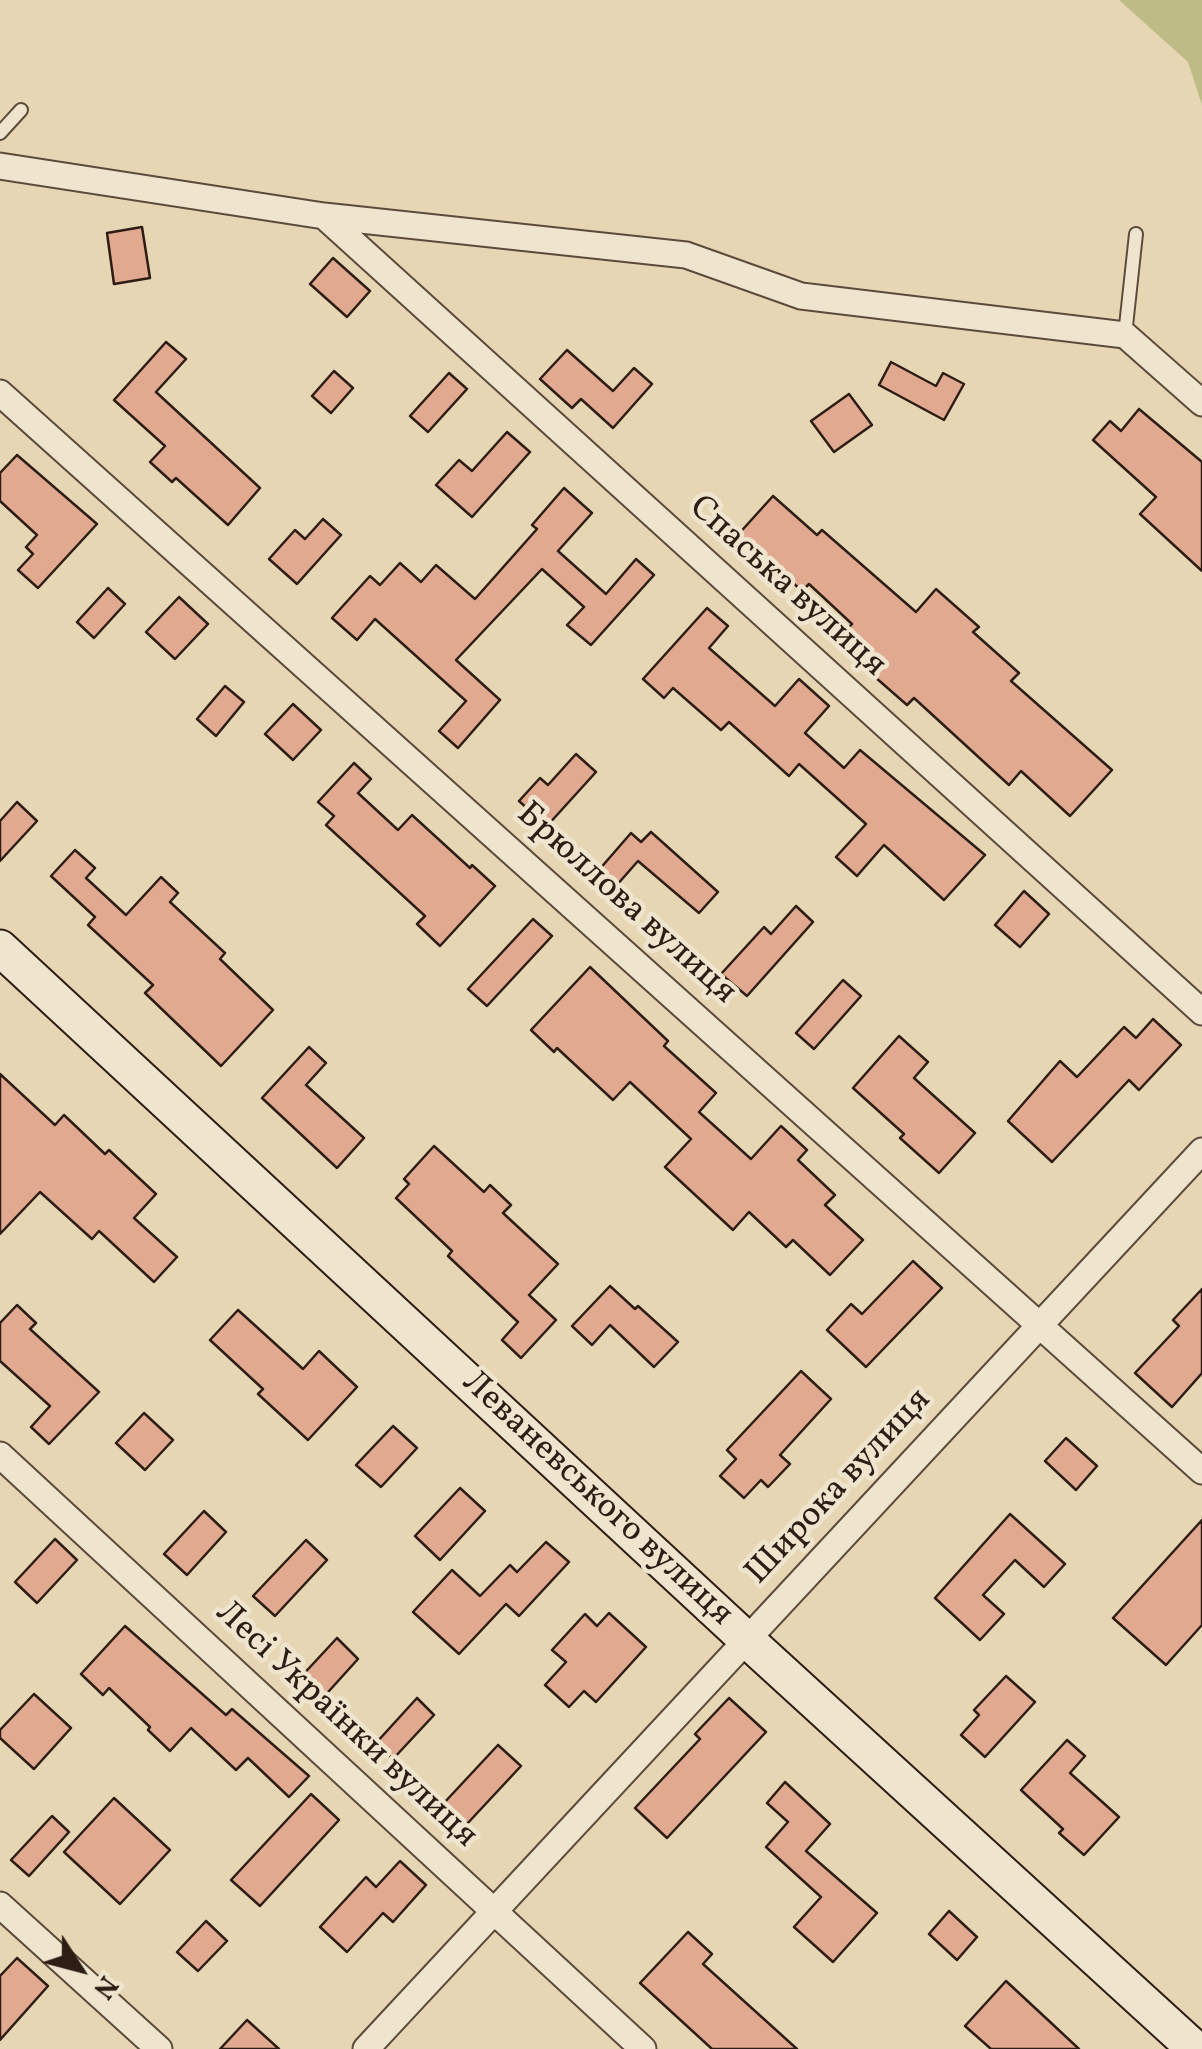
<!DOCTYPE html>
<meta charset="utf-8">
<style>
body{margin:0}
#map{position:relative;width:1202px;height:2049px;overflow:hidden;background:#e7d6b4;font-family:Vollkorn,serif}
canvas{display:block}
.north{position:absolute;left:30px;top:1919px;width:100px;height:100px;-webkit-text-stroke:8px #efe4ce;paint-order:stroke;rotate:126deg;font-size:28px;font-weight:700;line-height:40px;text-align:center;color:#2d1d14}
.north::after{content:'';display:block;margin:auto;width:35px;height:45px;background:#2d1d14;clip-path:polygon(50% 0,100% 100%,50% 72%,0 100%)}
</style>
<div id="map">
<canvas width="1202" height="2049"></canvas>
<div class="north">N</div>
</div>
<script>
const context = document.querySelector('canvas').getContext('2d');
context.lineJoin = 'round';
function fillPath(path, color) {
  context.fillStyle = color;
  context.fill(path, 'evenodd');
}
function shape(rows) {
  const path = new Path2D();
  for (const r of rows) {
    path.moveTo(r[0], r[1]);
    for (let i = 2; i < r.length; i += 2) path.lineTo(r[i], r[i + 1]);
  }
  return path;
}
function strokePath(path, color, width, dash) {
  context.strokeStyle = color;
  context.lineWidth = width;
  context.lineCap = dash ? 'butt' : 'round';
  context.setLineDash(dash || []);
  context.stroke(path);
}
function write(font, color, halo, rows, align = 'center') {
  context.font = font + ' Vollkorn,serif';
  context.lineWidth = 9;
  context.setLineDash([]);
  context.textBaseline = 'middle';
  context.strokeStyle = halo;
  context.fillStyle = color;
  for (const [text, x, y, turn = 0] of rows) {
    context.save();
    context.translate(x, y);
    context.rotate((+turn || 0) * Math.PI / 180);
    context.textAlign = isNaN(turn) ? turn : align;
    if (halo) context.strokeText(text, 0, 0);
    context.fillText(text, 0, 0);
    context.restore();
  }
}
fillPath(shape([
 [1119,0,1202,0,1202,105,1188,62]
]), '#bebb87');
const building = shape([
 [142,227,150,278,114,284,107,233,142,227],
 [333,258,370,291,347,317,310,284,333,258],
 [166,342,186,359,156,392,260,488,228,525,176,478,172,482,150,462,165,446,114,400,166,342],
 [567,350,613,391,634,368,652,384,613,428,581,399,572,408,540,379,567,350],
 [891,362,936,386,943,373,964,384,944,420,879,385,891,362],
 [334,371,353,388,331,413,312,396,334,371],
 [449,373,467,389,428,432,410,416,449,373],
 [849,394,872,425,834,452,811,421,849,394],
 [1139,409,1202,462,1202,571,1140,514,1156,497,1093,440,1110,421,1121,431,1139,409],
 [507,432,530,452,472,517,436,485,459,460,472,471,507,432],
 [17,455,97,524,38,588,18,570,33,554,26,547,37,535,0,501,0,473,17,455],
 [564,488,592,513,558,551,606,594,636,559,654,575,591,645,567,625,584,607,542,569,456,660,500,700,458,748,439,731,466,701,375,619,357,640,332,618,370,576,380,585,400,563,421,582,436,565,475,599,537,529,532,525,564,488],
 [773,496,817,535,822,530,916,612,936,589,979,627,973,632,1019,673,1011,681,1112,770,1070,816,1021,771,1009,785,914,698,907,705,835,642,852,624,809,584,802,591,760,553,756,557,735,538,773,496],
 [323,519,341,535,297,584,269,559,295,530,305,539,323,519],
 [108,588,125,604,94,638,77,622,108,588],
 [179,597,208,624,175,659,146,632,179,597],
 [707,608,728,626,709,648,775,706,799,679,829,706,805,733,844,768,860,750,985,855,944,900,884,845,857,876,836,857,866,824,799,764,789,776,729,722,721,730,673,688,664,698,643,679,707,608],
 [225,686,244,702,216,736,197,719,225,686],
 [293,704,321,730,293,760,265,734,293,704],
 [576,754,596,772,547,826,519,801,540,778,548,785,576,754],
 [354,763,371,779,358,793,398,830,412,815,470,868,472,865,495,886,440,946,417,924,425,916,326,825,334,816,318,802,354,763],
 [17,802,37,821,0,861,0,821,17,802],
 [651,832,718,892,699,913,638,861,616,886,598,871,631,833,641,842,651,832],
 [75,850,95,868,86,878,126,915,161,877,178,893,170,902,225,953,220,959,273,1010,221,1066,145,993,153,985,88,925,95,917,51,876,75,850],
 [1024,891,1049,914,1020,947,995,925,1024,891],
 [796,906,813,922,747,996,721,974,764,927,771,934,796,906],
 [533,919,552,936,487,1006,468,989,533,919],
 [590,967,668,1041,664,1046,716,1093,699,1112,751,1159,781,1126,807,1150,798,1160,835,1195,825,1205,863,1240,830,1275,793,1240,786,1247,749,1212,733,1230,665,1167,691,1139,630,1082,613,1100,557,1048,554,1052,531,1030,590,967],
 [843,980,861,996,814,1049,796,1033,843,980],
 [1153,1019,1181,1045,1139,1090,1129,1080,1052,1162,1008,1121,1060,1061,1077,1077,1124,1027,1136,1038,1153,1019],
 [899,1036,928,1062,914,1078,975,1133,939,1173,900,1138,904,1134,853,1088,899,1036],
 [309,1047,326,1063,306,1085,364,1138,337,1168,262,1098,309,1047],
 [0,1074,55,1125,64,1115,105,1154,109,1150,156,1194,134,1218,177,1257,154,1282,99,1231,92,1239,40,1192,0,1234,0,1074],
 [434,1146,484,1192,490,1185,511,1205,503,1213,558,1264,529,1295,556,1320,521,1358,502,1340,518,1322,448,1256,452,1251,396,1198,409,1184,404,1179,434,1146],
 [913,1261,942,1288,866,1367,827,1330,851,1304,862,1314,913,1261],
 [610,1286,635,1309,638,1306,678,1342,654,1367,610,1325,592,1345,572,1326,610,1286],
 [1202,1289,1202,1373,1172,1407,1135,1373,1179,1326,1173,1320,1202,1289],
 [17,1305,36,1323,30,1329,99,1392,49,1444,31,1427,50,1406,0,1361,0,1323,17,1305],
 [238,1310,303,1369,319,1351,357,1387,308,1440,258,1394,263,1389,210,1340,238,1310],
 [801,1371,831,1399,780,1455,790,1464,768,1487,761,1480,744,1498,720,1476,736,1459,727,1450,801,1371],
 [144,1413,173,1440,145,1470,116,1443,144,1413],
 [393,1426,417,1448,381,1487,356,1465,393,1426],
 [1066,1438,1097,1466,1076,1490,1045,1461,1066,1438],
 [460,1488,485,1511,440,1560,415,1536,460,1488],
 [204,1511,226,1532,187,1575,164,1554,204,1511],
 [1010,1514,1065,1564,1044,1587,1015,1560,983,1595,1004,1614,980,1640,935,1598,1010,1514],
 [1202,1520,1202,1625,1166,1665,1113,1618,1202,1520],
 [55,1539,77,1560,37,1603,15,1582,55,1539],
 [306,1540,327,1560,275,1616,253,1596,306,1540],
 [546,1542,569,1562,519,1616,506,1604,459,1654,413,1612,452,1570,480,1596,510,1565,517,1572,546,1542],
 [609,1613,646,1647,596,1702,584,1691,569,1707,545,1685,566,1662,552,1650,585,1614,597,1626,609,1613],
 [125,1626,226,1715,232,1709,309,1776,289,1797,248,1758,236,1770,191,1728,170,1751,148,1730,150,1727,109,1688,103,1695,81,1674,125,1626],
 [337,1638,358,1659,320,1701,298,1680,337,1638],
 [1006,1676,1035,1702,985,1757,961,1735,979,1715,974,1710,1006,1676],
 [34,1694,71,1728,34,1769,0,1738,0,1730,34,1694],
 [417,1698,434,1715,393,1759,376,1743,417,1698],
 [729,1698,766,1732,667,1838,635,1808,700,1739,695,1734,729,1698],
 [1067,1740,1085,1756,1070,1773,1119,1817,1084,1855,1059,1833,1063,1829,1021,1790,1067,1740],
 [498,1745,521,1766,466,1825,443,1804,498,1745],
 [785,1782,830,1824,806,1851,877,1913,833,1962,794,1927,821,1897,766,1847,788,1822,767,1803,785,1782],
 [311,1794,339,1820,260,1906,231,1880,311,1794],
 [114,1798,170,1850,120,1904,64,1852,114,1798],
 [52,1816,69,1832,29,1876,11,1860,52,1816],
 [400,1861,426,1885,393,1922,383,1913,347,1952,320,1927,366,1877,376,1887,400,1861],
 [949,1911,977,1937,957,1960,929,1934,949,1911],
 [206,1921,227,1941,198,1971,177,1952,206,1921],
 [688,1932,712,1954,703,1964,797,2049,712,2049,640,1983,688,1932],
 [17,1958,48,1986,0,2040,0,1976,17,1958],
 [1006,1981,1048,2020,1079,2049,991,2049,965,2026,1006,1981],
 [247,2020,279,2049,220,2049,247,2020]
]);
fillPath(building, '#e1a98f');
strokePath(building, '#2d1d14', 2.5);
const lane = shape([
 [0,133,21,110],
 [1125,335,1136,234]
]);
const street = shape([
 [0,166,324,216,686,255,801,296,1125,335,1202,403],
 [324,216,1202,1012],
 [0,393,1202,1471],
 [0,1455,643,2049],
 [0,1905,159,2049],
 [366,2049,1202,1151]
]);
const secondary = shape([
 [0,948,747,1640,1195,2049]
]);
strokePath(lane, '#5c4b3c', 16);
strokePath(street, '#5c4b3c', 29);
strokePath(secondary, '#2d1d14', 39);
strokePath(lane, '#efe4ce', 12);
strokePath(street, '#efe4ce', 25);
strokePath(secondary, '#efe4ce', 35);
write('35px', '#2d1d14', '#efe4ce', [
 ["Спаська вулиця",786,588,42],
 ["Брюллова вулиця",625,905,42],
 ["Широка вулиця",840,1488,-47],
 ["Леваневського вулиця",596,1500,43],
 ["Лесі Українки вулиця",345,1726,43]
]);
</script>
